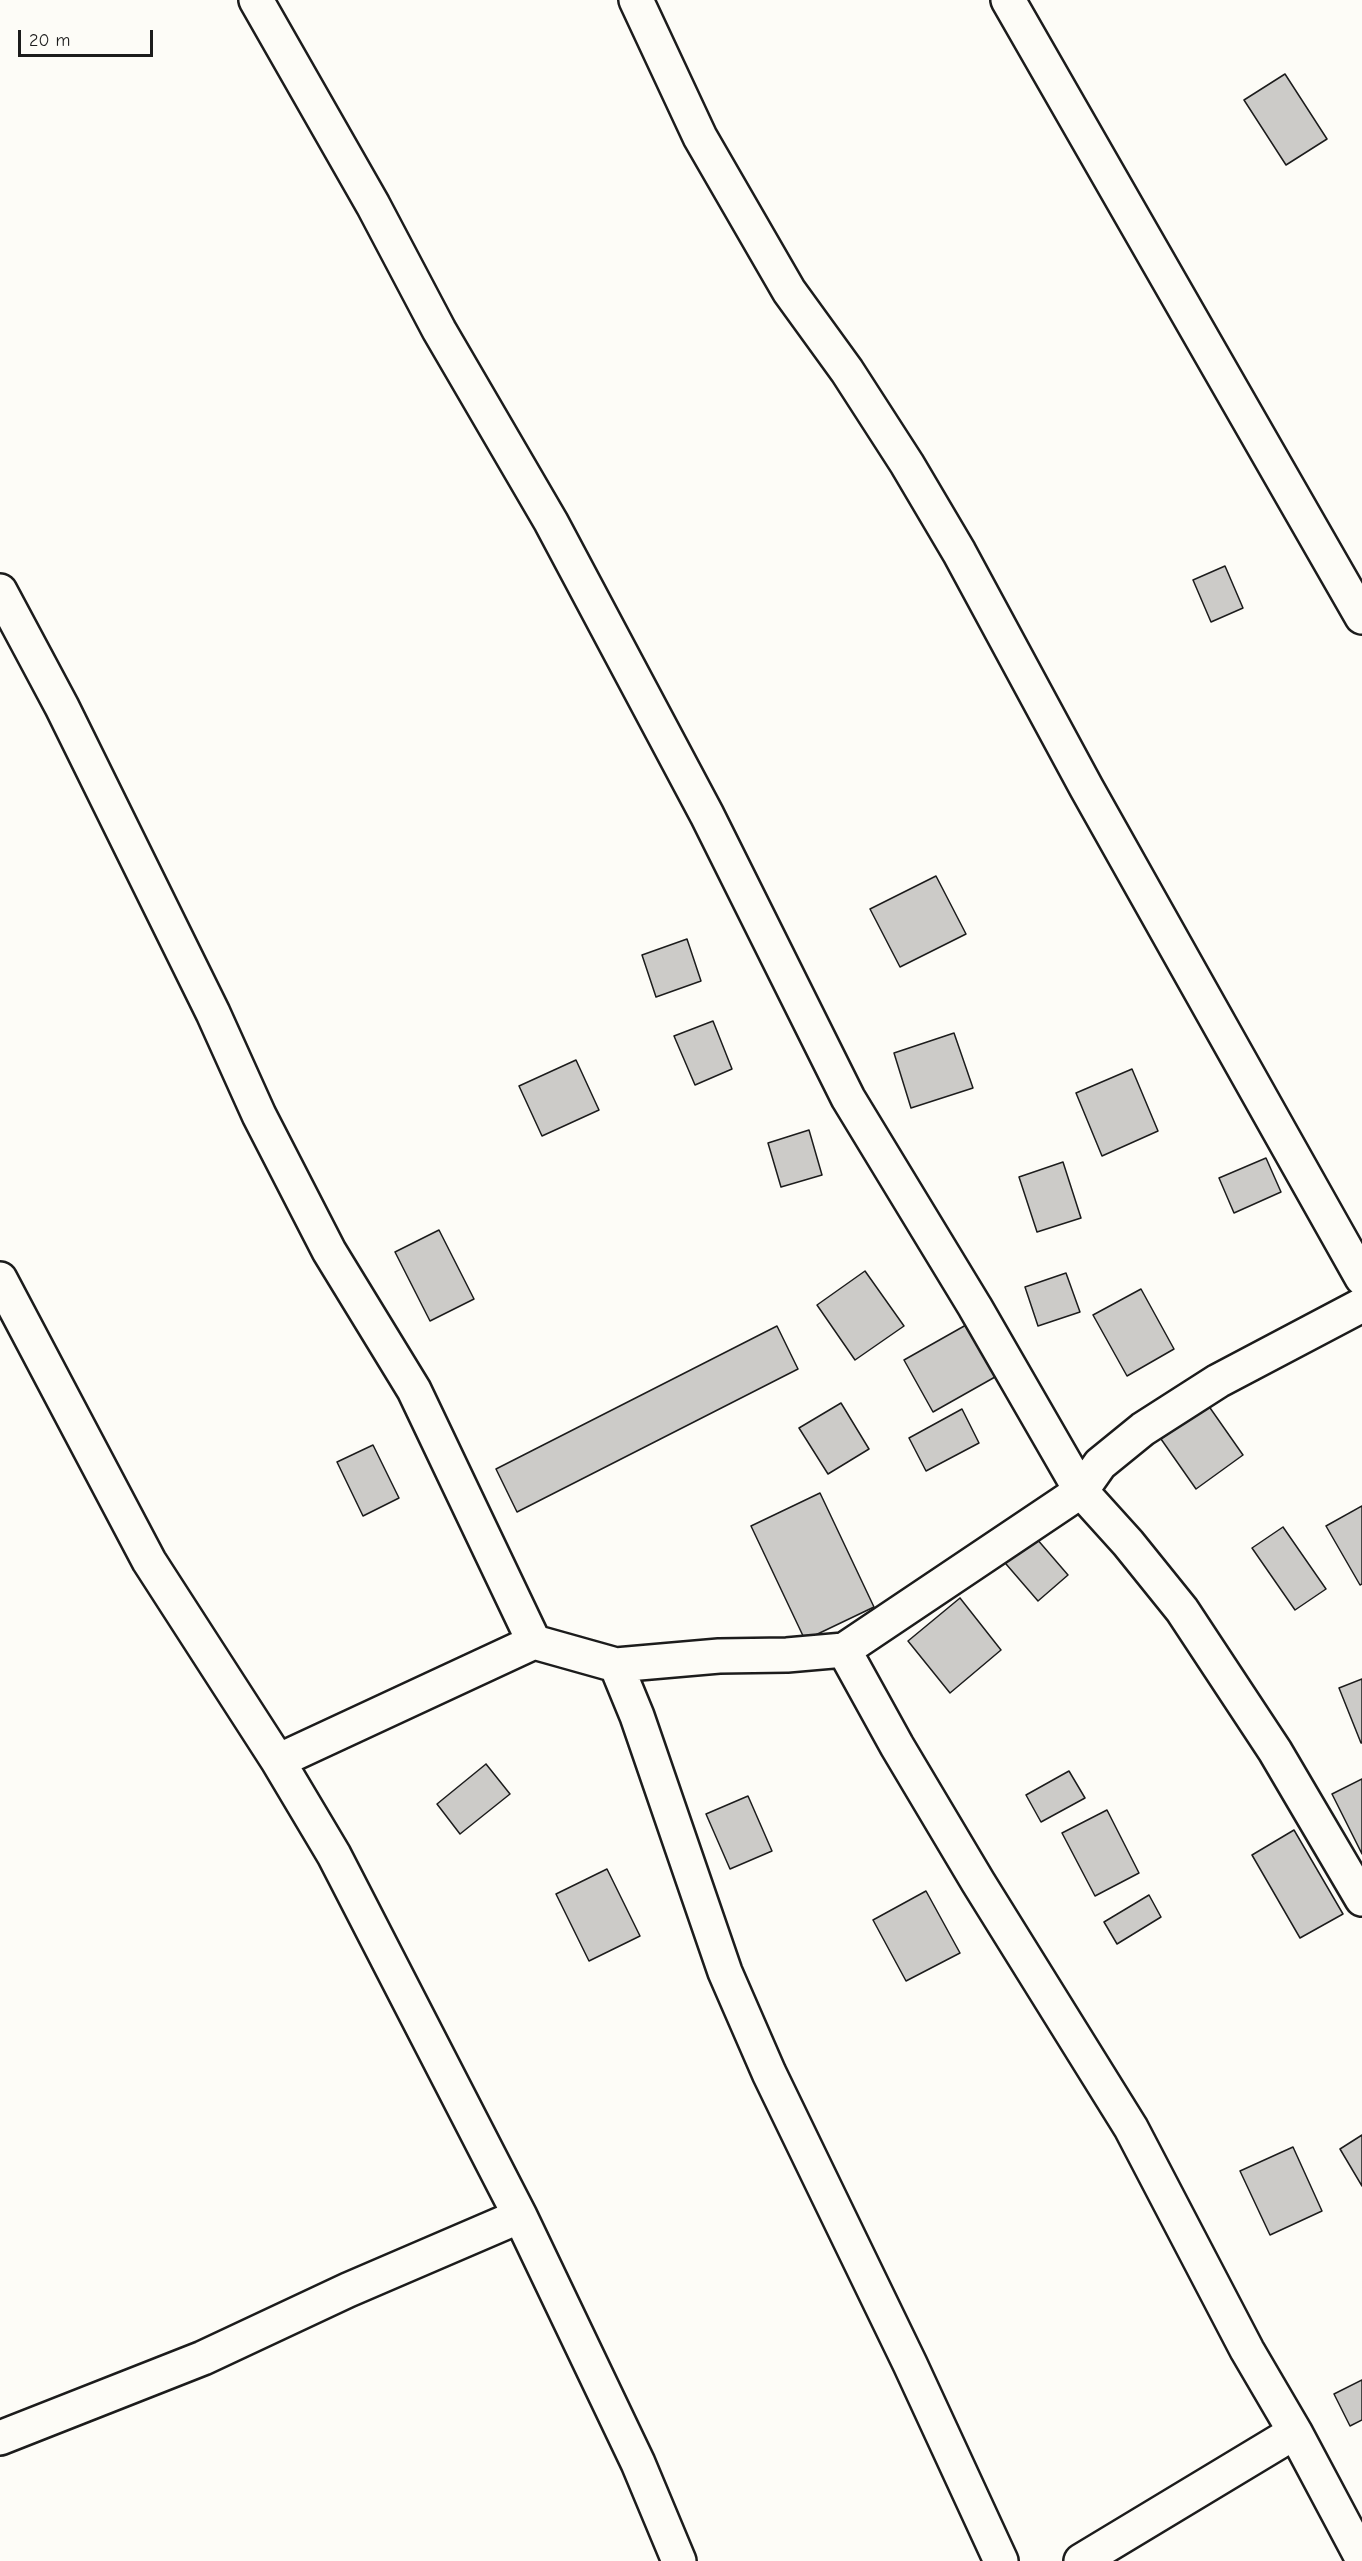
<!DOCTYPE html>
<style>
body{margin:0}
#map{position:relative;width:1362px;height:2561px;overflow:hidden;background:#fdfcf7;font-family:"Comic Neue",sans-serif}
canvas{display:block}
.scale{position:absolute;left:18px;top:30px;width:135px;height:27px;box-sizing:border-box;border:3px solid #1c1c1c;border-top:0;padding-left:8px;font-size:18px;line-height:21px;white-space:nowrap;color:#1c1c1c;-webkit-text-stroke:4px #fdfcf7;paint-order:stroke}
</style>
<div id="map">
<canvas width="1362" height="2561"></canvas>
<div class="scale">20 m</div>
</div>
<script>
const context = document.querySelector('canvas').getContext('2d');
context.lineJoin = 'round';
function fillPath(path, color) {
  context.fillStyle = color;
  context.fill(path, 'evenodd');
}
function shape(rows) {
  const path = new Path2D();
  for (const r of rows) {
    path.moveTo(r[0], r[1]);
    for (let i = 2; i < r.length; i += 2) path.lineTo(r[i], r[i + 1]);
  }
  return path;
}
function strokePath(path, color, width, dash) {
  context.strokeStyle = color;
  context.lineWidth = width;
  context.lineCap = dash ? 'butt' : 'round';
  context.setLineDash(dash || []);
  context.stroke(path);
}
const building = shape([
 [1285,74,1327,139,1286,165,1244,100,1285,74],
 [1225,566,1243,608,1211,622,1193,580,1225,566],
 [936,876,966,934,900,967,870,909,936,876],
 [687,939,701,981,656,997,642,955,687,939],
 [713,1021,732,1069,695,1085,674,1036,713,1021],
 [954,1033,973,1088,911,1108,894,1053,954,1033],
 [576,1060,599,1110,542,1136,519,1086,576,1060],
 [1132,1069,1158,1131,1102,1156,1076,1093,1132,1069],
 [809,1130,822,1175,781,1187,768,1143,809,1130],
 [1266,1158,1281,1192,1234,1213,1219,1178,1266,1158],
 [1063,1162,1081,1218,1037,1232,1019,1177,1063,1162],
 [439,1230,474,1299,430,1321,395,1252,439,1230],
 [865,1271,904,1326,855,1360,817,1305,865,1271],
 [1066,1273,1080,1312,1038,1326,1025,1287,1066,1273],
 [1141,1289,1174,1349,1127,1376,1093,1315,1141,1289],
 [966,1325,995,1377,933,1412,904,1360,966,1325],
 [777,1326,798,1369,517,1512,496,1469,777,1326],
 [841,1403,869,1449,828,1474,799,1428,841,1403],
 [1208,1405,1243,1455,1196,1489,1161,1439,1208,1405],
 [962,1409,979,1443,926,1471,909,1438,962,1409],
 [373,1445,399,1498,363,1516,337,1462,373,1445],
 [820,1493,874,1607,805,1640,751,1526,820,1493],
 [1362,1506,1362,1584,1360,1585,1326,1526,1362,1506],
 [1283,1527,1326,1589,1295,1610,1252,1548,1283,1527],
 [1030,1531,1068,1575,1038,1601,1000,1557,1030,1531],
 [960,1598,1001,1650,950,1693,908,1641,960,1598],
 [1362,1679,1362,1743,1361,1743,1339,1688,1362,1679],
 [486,1764,510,1794,460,1834,437,1804,486,1764],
 [1069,1771,1085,1798,1041,1822,1026,1795,1069,1771],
 [1362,1779,1362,1854,1332,1794,1362,1779],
 [748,1796,772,1851,730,1869,706,1814,748,1796],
 [1107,1810,1139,1873,1095,1896,1062,1833,1107,1810],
 [1294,1830,1343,1914,1300,1938,1252,1855,1294,1830],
 [607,1869,640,1936,589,1961,556,1894,607,1869],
 [926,1891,960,1953,906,1981,873,1920,926,1891],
 [1149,1895,1161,1917,1117,1944,1104,1922,1149,1895],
 [1362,2135,1362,2186,1340,2149,1362,2135],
 [1293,2147,1322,2211,1270,2235,1240,2171,1293,2147],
 [1362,2380,1362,2420,1350,2426,1334,2394,1362,2380]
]);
fillPath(building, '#cccbc8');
strokePath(building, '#1c1c1c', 1.5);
const street = shape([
 [256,0,373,205,439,330,551,522,707,815,848,1098,975,1307,1081,1491,1128,1543,1182,1610,1275,1751,1362,1899],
 [636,0,700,137,789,291,847,371,907,464,959,552,1086,787,1362,1278],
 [1008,0,1362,617],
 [0,591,62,707,213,1013,259,1115,329,1251,414,1390,534,1642,616,1665,719,1656,787,1655,844,1650,1081,1491,1100,1464,1143,1429,1218,1381,1362,1305],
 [0,1279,149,1561,278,1761,334,1855,520,2216,638,2463,679,2561],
 [844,1650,897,1746,978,1882,1131,2128,1247,2350,1295,2432,1362,2558],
 [616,1665,637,1716,725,1972,769,2073,910,2364,1001,2561],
 [278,1761,534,1642],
 [0,2438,203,2358,348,2290,520,2216],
 [1081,2561,1295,2432]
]);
strokePath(street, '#1c1c1c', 38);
strokePath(street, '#fdfcf7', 33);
</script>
